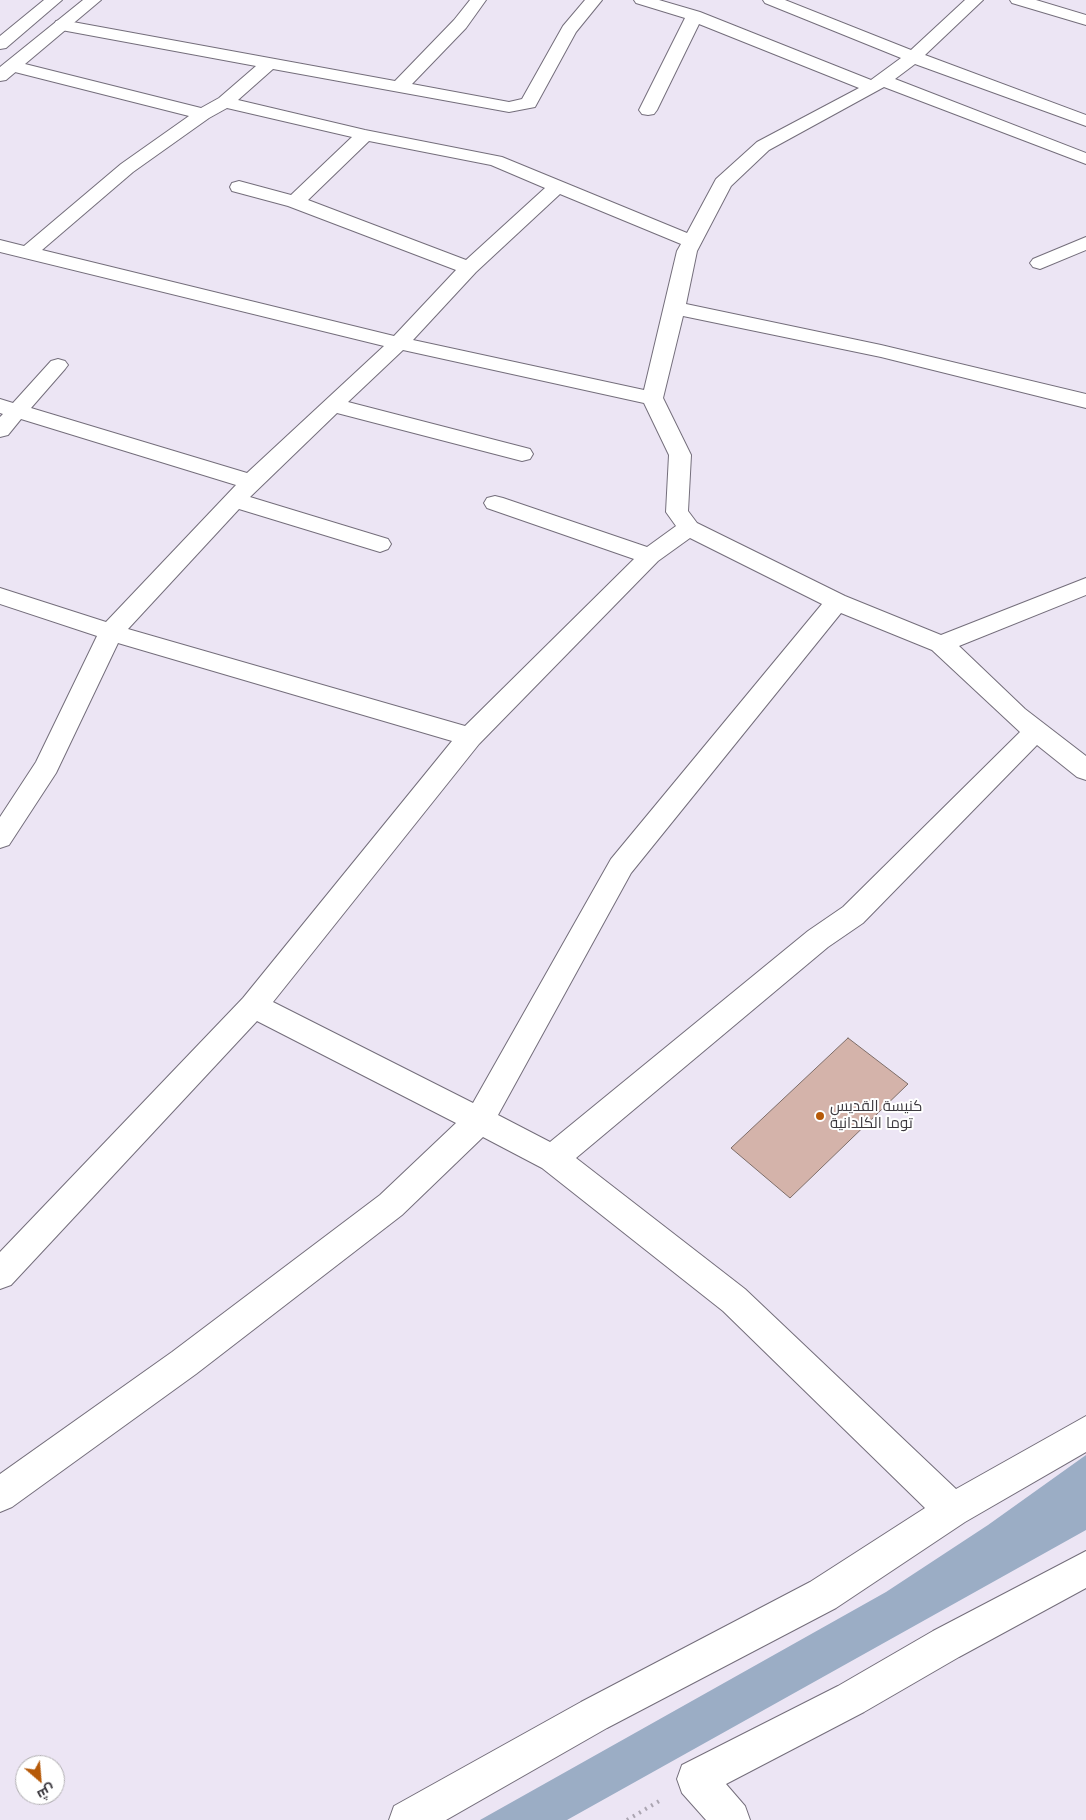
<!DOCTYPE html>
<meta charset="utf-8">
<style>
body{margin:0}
#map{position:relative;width:1086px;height:1820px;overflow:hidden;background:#ece5f4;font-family:Arial,Cairo,sans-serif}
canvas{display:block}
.north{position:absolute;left:15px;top:1755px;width:50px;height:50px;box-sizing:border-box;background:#fff;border:1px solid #b1afb2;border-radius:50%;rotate:153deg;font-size:14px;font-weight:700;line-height:20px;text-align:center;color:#3b383e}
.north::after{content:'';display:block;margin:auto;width:18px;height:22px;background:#b65908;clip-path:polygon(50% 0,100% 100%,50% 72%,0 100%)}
</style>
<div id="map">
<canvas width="1086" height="1820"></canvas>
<div class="north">ش</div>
</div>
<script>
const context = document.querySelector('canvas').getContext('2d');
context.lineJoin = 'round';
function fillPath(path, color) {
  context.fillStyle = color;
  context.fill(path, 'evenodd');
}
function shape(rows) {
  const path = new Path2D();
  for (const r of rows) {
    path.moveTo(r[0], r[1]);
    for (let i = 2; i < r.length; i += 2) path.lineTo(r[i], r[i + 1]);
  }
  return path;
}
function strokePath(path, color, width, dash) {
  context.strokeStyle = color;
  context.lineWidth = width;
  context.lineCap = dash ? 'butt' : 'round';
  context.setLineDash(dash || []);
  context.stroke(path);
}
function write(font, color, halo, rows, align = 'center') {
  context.font = font + ' Arial,Cairo,sans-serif';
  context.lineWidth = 4;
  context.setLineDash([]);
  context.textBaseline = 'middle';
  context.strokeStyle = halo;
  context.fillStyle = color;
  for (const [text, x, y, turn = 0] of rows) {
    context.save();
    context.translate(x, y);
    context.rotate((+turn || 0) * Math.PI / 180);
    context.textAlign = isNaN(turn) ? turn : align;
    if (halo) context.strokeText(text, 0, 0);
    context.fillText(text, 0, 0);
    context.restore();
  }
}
fillPath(shape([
 [1086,1455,1086,1530,567,1820,480,1820,886,1592,988,1525]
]), '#9badc5');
const building = shape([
 [848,1038,908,1084,790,1198,731,1148,848,1038]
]);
fillPath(building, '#d4b3aa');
strokePath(building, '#7d6d68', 1);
const minor = shape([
 [470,0,486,0,466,28,412,84,509,102,522,99,563,26,585,0,602,0,576,32,535,107,509,112,273,69,238,100,365,130,502,157,687,233,716,179,757,142,859,88,699,24,657,110,654,114,648,115,642,114,639,110,685,18,636,3,634,0,659,0,700,12,871,80,901,58,765,3,763,0,785,0,911,50,965,0,983,0,925,55,1086,115,1086,126,915,64,895,79,1086,153,1086,164,884,87,769,150,731,186,697,251,686,304,881,345,1086,394,1086,408,881,357,683,316,663,398,691,455,688,511,697,523,845,596,941,635,1086,578,1086,595,959,646,1025,709,1086,756,1086,780,1077,777,1037,745,863,923,828,947,576,1158,745,1289,956,1489,1086,1416,1086,1452,965,1522,836,1608,607,1728,446,1820,389,1820,394,1806,581,1702,810,1582,925,1508,723,1311,542,1168,483,1137,402,1215,196,1374,12,1507,0,1512,0,1474,172,1352,380,1195,456,1123,257,1021,11,1285,0,1289,0,1252,243,998,452,741,118,643,56,773,9,845,0,848,0,817,36,762,97,636,0,604,0,588,106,622,236,485,21,419,8,435,0,437,0,417,3,414,0,413,0,399,13,403,51,361,58,359,65,361,68,365,65,369,31,408,247,473,384,346,0,252,0,240,24,246,121,164,189,116,7,70,4,66,7,62,13,61,201,108,219,98,256,66,56,29,54,25,56,21,62,20,395,81,454,20,470,0],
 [227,108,352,137,291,195,239,181,232,183,230,187,232,191,288,206,456,270,394,336,42,250,133,172,209,118,227,108],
 [369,141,491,165,545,188,466,260,308,200,369,141],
 [560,194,681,244,677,251,644,390,413,340,476,272,560,194],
 [403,350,644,403,669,455,666,512,676,526,647,547,503,498,495,496,487,498,484,503,487,508,634,559,465,726,128,629,239,509,380,552,388,549,391,544,388,539,250,497,337,413,522,461,530,459,533,454,530,449,348,402,403,350],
 [690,538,822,604,611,859,473,1103,273,1002,479,744,658,561,690,538],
 [841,613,932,650,1020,732,843,907,808,931,550,1142,498,1115,631,873,841,613],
 [1010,0,1036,0,1086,15,1086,25,1012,3,1010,0],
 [1086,237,1086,250,1040,269,1033,267,1030,263,1033,259,1086,237],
 [1086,1551,1086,1588,959,1657,864,1712,726,1784,745,1806,750,1820,706,1820,682,1793,677,1779,682,1765,838,1686,933,1631,1086,1551]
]);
const major = shape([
 [44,0,62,0,6,48,0,49,0,36,44,0],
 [83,0,101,0,6,80,0,81,0,67,83,0]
]);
strokePath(minor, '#746e7b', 2);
strokePath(major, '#746e7b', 2);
strokePath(shape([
 [627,1820,661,1800]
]), '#aba5b1', 4, [2, 5]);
fillPath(minor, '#fff');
fillPath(major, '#fff');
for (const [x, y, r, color] of [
 [820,1116,5,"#b65908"]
]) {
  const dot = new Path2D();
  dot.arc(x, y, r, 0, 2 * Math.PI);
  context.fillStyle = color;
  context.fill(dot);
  strokePath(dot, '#fff', 2);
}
write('15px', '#3b383e', '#fff', [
 ["كنيسة القديس",830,1107],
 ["توما الكلدانية",830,1124]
], 'left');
</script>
